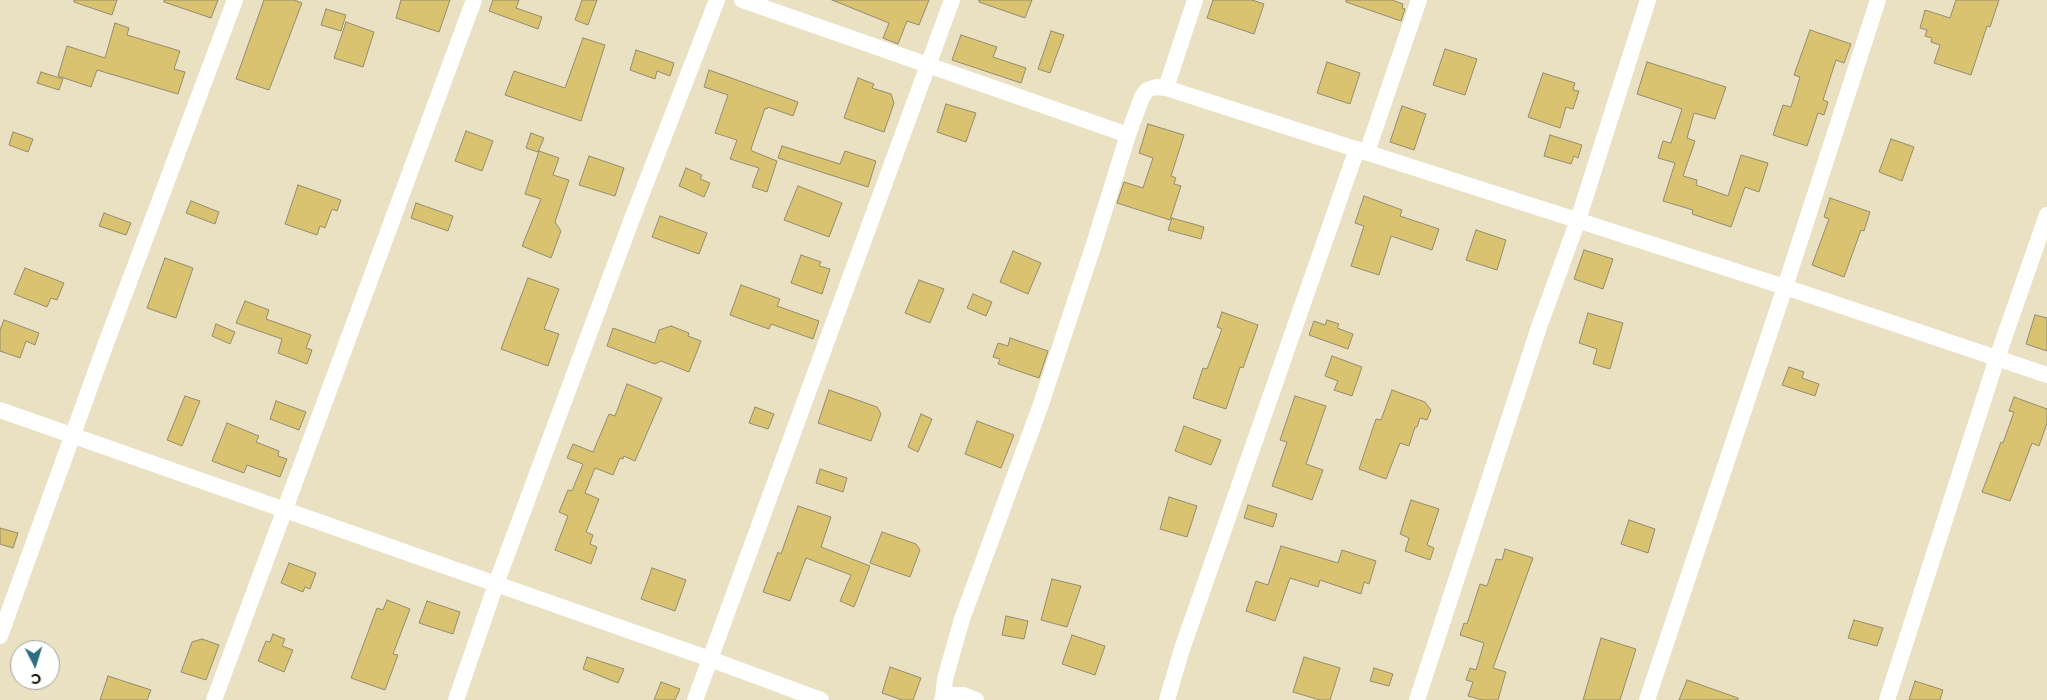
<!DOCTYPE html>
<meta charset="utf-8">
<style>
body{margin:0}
#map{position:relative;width:2047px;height:700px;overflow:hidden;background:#e9e1c1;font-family:Montserrat,sans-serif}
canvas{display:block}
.north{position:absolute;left:10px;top:640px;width:50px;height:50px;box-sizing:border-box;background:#fff;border:1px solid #a2a19c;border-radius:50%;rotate:175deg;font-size:14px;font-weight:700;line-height:20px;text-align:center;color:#161308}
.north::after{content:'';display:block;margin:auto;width:18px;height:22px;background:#2d6e81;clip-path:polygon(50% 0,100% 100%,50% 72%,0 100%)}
</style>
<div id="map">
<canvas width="2047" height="700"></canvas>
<div class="north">С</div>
</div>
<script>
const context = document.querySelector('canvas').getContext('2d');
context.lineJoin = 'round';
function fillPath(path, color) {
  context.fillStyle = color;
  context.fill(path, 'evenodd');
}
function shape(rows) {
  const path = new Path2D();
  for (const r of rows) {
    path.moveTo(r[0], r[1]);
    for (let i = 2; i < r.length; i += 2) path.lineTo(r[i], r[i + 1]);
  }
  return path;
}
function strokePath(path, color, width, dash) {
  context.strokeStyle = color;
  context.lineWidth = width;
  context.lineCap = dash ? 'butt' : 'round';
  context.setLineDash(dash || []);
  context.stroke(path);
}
const building = shape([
 [74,0,117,0,112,15,74,2,74,0],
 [164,0,218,0,211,18,164,2,164,0],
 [264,0,294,0,302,3,269,90,236,79,264,0],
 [401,0,450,0,439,32,396,18,401,0],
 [493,0,519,0,516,8,542,17,538,29,489,11,493,0],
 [582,0,597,0,588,25,575,20,582,0],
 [832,0,929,0,919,25,907,21,898,44,883,38,889,23,832,0],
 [979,0,1032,0,1025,18,979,2,979,0],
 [1213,0,1252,0,1264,4,1254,34,1207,18,1213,0],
 [1346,0,1392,0,1403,4,1402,8,1405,9,1401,21,1346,2,1346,0],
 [1956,0,1999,0,1990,27,1987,26,1971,75,1934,63,1940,45,1931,42,1932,38,1925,36,1927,30,1920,28,1925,10,1950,18,1956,0],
 [326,9,346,15,341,31,321,25,326,9],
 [346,22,374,32,363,67,334,58,346,22],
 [115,23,129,28,127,35,180,51,174,69,185,72,178,94,97,70,91,87,58,76,67,46,105,58,115,23],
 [1810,30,1851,44,1844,63,1836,60,1823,100,1828,102,1824,115,1818,113,1807,146,1773,135,1783,105,1791,107,1800,77,1794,75,1810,30],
 [1051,31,1064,35,1050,73,1038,69,1051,31],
 [961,35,997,47,993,57,1026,68,1021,83,952,60,961,35],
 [583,38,605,45,581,121,505,95,514,71,565,88,583,38],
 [1445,49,1477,59,1465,95,1433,85,1445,49],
 [636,50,674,63,670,76,657,71,655,79,630,70,636,50],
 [1327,62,1360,73,1350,104,1317,93,1327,62],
 [1647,62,1726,87,1715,119,1694,113,1687,138,1695,141,1683,176,1697,180,1696,185,1728,196,1741,155,1768,163,1759,192,1745,187,1731,227,1692,214,1693,210,1663,201,1675,163,1658,158,1663,141,1671,143,1682,109,1637,94,1647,62],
 [709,70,798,102,793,116,768,107,767,109,765,108,751,149,752,151,777,161,767,192,752,187,759,168,730,159,737,140,715,133,728,95,704,87,709,70],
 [41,72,63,79,59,90,37,83,41,72],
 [1543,73,1575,83,1573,90,1579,91,1573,109,1566,107,1560,128,1528,117,1543,73],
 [858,78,874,84,872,88,891,94,894,103,884,132,844,118,858,78],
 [946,104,976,113,966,142,937,132,946,104],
 [1402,106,1426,114,1414,150,1390,142,1402,106],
 [1148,124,1184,135,1171,176,1176,178,1174,184,1181,186,1170,220,1117,203,1124,182,1143,188,1153,158,1139,153,1148,124],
 [466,131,493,141,482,171,455,161,466,131],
 [13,132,33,139,28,152,9,145,13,132],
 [531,133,544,138,538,152,526,148,531,133],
 [1550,135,1582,145,1578,158,1574,156,1571,164,1544,156,1550,135],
 [1891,139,1914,147,1902,181,1879,172,1891,139],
 [782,146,840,164,845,151,876,161,868,187,778,158,782,146],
 [539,151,559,158,553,175,569,180,555,222,561,231,551,258,522,246,541,199,525,194,539,151],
 [589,156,624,168,615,196,579,185,589,156],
 [686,168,702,175,700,179,710,183,704,197,679,186,686,168],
 [298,185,341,200,337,211,332,209,325,228,320,226,317,235,285,224,298,185],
 [798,186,842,203,829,237,784,220,798,186],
 [1364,196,1402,210,1400,216,1439,229,1432,250,1391,236,1379,275,1351,266,1364,226,1355,223,1364,196],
 [1830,198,1870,212,1864,231,1861,230,1844,277,1812,265,1829,219,1824,217,1830,198],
 [191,201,219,212,215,224,186,213,191,201],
 [416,203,453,216,448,231,411,218,416,203],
 [104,213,131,223,126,235,99,226,104,213],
 [660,216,707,233,699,254,652,237,660,216],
 [1172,218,1204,227,1201,239,1168,230,1172,218],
 [1476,230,1506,240,1497,270,1466,260,1476,230],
 [1584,250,1613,259,1603,289,1574,279,1584,250],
 [1013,251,1041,263,1028,294,1000,282,1013,251],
 [801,255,821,262,819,266,830,269,822,294,791,283,801,255],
 [165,258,193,268,176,318,147,308,165,258],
 [25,268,64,283,57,300,51,298,47,307,14,294,25,268],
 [528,278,559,289,544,329,559,334,548,366,501,349,528,278],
 [919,280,944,289,930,323,905,313,919,280],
 [741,285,780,299,777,306,819,321,813,339,771,324,769,329,730,315,741,285],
 [973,294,992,302,986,316,967,308,973,294],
 [245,301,269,310,266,319,311,335,306,348,312,350,307,364,278,353,282,339,236,323,245,301],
 [1222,312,1258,325,1243,368,1240,367,1226,409,1193,398,1203,368,1207,369,1222,329,1217,327,1222,312],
 [1588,313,1623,323,1610,369,1593,364,1597,349,1579,343,1588,313],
 [2035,315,2047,318,2047,351,2026,344,2035,315],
 [4,320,39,333,35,345,26,341,20,358,0,351,0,330,4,320],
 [1327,320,1339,324,1337,328,1353,334,1348,349,1309,335,1314,321,1325,325,1327,320],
 [216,324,235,332,230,344,212,336,216,324],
 [671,326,689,333,688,336,701,341,689,372,661,361,655,364,607,346,613,328,655,343,659,330,671,326],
 [1010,338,1048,351,1039,378,998,364,1000,359,993,357,998,343,1008,346,1010,338],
 [1332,356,1362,367,1352,396,1334,390,1338,381,1325,376,1332,356],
 [1789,367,1804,372,1802,378,1819,384,1815,396,1782,385,1789,367],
 [627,384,662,398,635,461,624,456,623,459,620,458,613,475,595,468,585,493,599,499,586,532,593,535,590,544,597,547,591,564,555,550,568,516,559,512,568,490,572,491,583,464,567,458,573,444,593,452,609,414,615,416,627,384],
 [829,390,877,407,881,414,871,441,818,423,829,390],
 [1392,390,1425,402,1431,410,1427,420,1420,418,1417,427,1415,427,1409,446,1400,443,1386,479,1359,469,1376,419,1381,420,1392,390],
 [185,396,200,401,182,446,167,440,185,396],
 [1295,396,1326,406,1306,464,1323,470,1312,500,1272,486,1287,442,1280,440,1295,396],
 [2014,397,2047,409,2047,423,2039,446,2032,443,2010,501,1982,492,2001,442,2003,443,2014,412,2009,411,2014,397],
 [276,401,306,412,299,430,270,419,276,401],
 [755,407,774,414,768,429,749,423,755,407],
 [921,414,932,419,918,452,908,447,921,414],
 [977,421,1014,435,1001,468,965,454,977,421],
 [227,423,259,436,256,442,279,451,278,456,287,459,280,477,247,465,244,473,212,461,227,423],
 [1184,426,1221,440,1211,465,1175,451,1184,426],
 [820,469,847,478,843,492,816,483,820,469],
 [1169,497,1197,506,1187,537,1160,529,1169,497],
 [1411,500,1439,509,1427,545,1434,548,1430,560,1405,551,1409,538,1400,534,1411,500],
 [1248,505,1277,514,1273,527,1244,518,1248,505],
 [798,506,831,517,821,547,870,566,854,607,840,601,851,575,806,558,790,601,763,592,778,552,781,554,798,506],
 [1629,520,1655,529,1648,553,1621,544,1629,520],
 [0,528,18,533,13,548,0,544,0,528],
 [882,532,916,544,920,550,910,577,870,563,882,532],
 [1281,546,1338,563,1342,550,1376,561,1369,584,1364,582,1361,594,1320,580,1318,587,1290,578,1275,621,1246,611,1256,581,1268,585,1281,546],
 [1505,549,1533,558,1493,668,1506,672,1498,700,1482,700,1468,696,1473,682,1466,680,1470,668,1476,670,1484,643,1460,635,1464,623,1467,624,1480,584,1487,586,1496,559,1502,560,1505,549],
 [289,563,316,573,310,589,305,587,303,592,281,583,289,563],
 [652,568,686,580,675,611,641,599,652,568],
 [1052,579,1081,586,1067,627,1041,620,1052,579],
 [387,600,410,609,393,654,398,655,385,690,351,678,377,608,383,610,387,600],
 [427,601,460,612,453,634,419,623,427,601],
 [1006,616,1028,621,1024,639,1002,635,1006,616],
 [1854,620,1883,628,1877,646,1848,638,1854,620],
 [273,634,285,639,282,646,293,650,284,672,258,661,266,641,270,642,273,634],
 [1072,635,1105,646,1095,675,1062,664,1072,635],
 [1601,638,1636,649,1620,700,1583,700,1601,638],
 [202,639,219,645,206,680,181,672,192,642,202,639],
 [587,657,624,669,618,683,583,669,587,657],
 [1304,657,1340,668,1330,700,1320,700,1293,692,1304,657],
 [890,667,921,678,913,700,902,700,882,693,890,667],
 [1374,668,1393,674,1389,686,1370,681,1374,668],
 [108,676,151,690,147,700,100,700,108,676],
 [1687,680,1738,698,1738,700,1679,700,1687,680],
 [1915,681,1943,690,1940,700,1909,700,1915,681],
 [661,682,680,689,675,700,654,700,661,682]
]);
fillPath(building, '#d9c270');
strokePath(building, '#948c6f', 1);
strokePath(shape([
 [742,0,1128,135],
 [1166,88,1195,0],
 [1367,152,1419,0],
 [0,410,710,659,821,700],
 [0,636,102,354,235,0],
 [943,699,945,679,962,619,1040,407,1094,244,1128,135,1142,97,1147,90,1156,87,1166,88,1785,287,2047,375],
 [214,700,474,0],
 [456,700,496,584,630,224,717,0],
 [695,700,952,0],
 [942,700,952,695,963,695,976,700],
 [1167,700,1182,649,1357,149],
 [1417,700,1539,327,1578,220,1648,0],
 [1647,700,1785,287,1878,0],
 [1887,700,1997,358,2047,215]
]), '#fff', 16);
</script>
